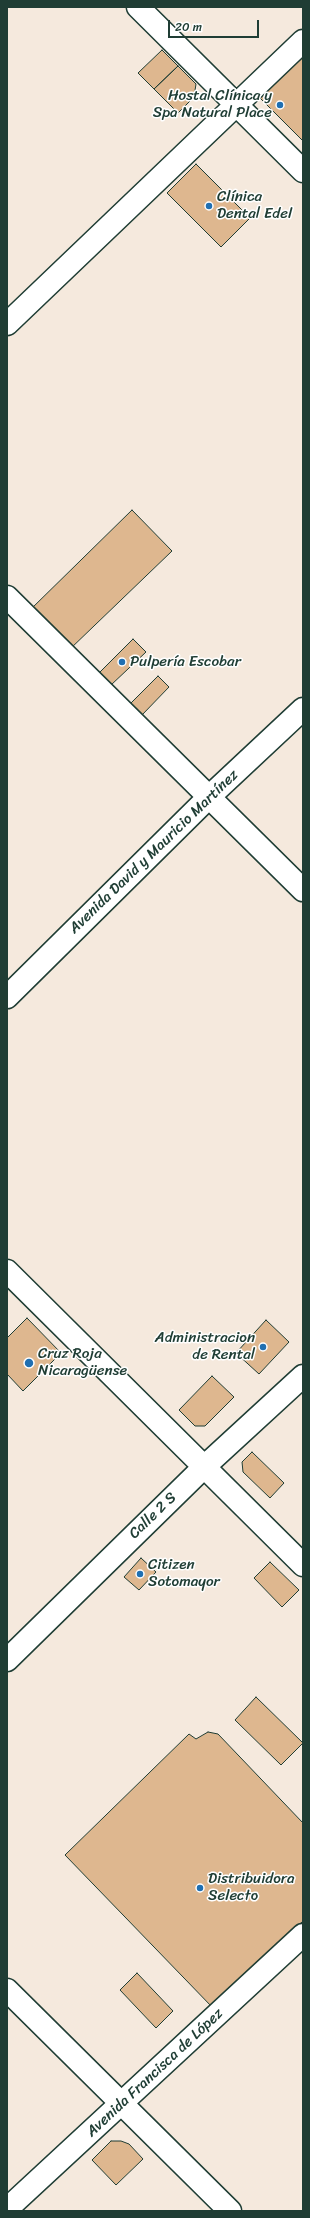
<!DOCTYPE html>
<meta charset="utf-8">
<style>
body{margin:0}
#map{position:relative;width:310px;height:2218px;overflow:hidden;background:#f5e9dd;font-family:Sriracha,sans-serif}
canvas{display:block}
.frame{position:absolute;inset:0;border:8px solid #1f3d34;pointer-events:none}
.scale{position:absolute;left:168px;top:20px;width:91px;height:18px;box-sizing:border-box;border:2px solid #1f3d34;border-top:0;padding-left:5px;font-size:12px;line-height:14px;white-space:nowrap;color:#1f3d34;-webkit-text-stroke:3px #fff;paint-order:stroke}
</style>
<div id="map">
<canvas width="310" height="2218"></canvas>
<div class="frame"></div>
<div class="scale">20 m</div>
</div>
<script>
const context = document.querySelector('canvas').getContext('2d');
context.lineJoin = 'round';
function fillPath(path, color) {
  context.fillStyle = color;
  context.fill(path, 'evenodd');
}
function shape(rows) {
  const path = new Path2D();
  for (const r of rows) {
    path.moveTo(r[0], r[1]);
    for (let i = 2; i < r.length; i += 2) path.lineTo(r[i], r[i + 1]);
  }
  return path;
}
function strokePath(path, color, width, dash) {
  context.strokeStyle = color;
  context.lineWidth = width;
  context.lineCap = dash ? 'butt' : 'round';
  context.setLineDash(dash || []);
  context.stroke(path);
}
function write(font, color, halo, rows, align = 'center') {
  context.font = font + ' Sriracha,sans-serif';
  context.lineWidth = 3;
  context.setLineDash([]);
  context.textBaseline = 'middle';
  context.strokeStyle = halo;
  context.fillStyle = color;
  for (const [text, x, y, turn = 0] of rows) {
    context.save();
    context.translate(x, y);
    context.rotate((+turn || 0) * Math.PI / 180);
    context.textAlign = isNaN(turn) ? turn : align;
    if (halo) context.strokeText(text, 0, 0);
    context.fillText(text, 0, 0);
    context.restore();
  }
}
const building = shape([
 [162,50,178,66,154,89,138,73,162,50],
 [303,51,303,141,258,96,303,51],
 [178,66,196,84,194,97,178,113,154,89,178,66],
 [196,164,250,218,221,247,167,193,196,164],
 [132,510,172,551,69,650,30,610,132,510],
 [133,639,146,652,111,685,99,673,133,639],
 [158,676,169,687,142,715,130,704,158,676],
 [27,1318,61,1353,23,1391,7,1374,7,1338,27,1318],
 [266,1320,289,1342,259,1374,236,1353,266,1320],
 [212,1376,234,1397,205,1426,195,1426,179,1410,212,1376],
 [252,1452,284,1483,270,1498,243,1472,242,1462,252,1452],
 [141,1558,156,1572,139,1590,124,1577,141,1558],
 [270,1562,299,1590,282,1607,254,1578,270,1562],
 [256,1697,303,1743,281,1765,235,1720,256,1697],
 [208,1732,218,1734,303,1823,303,1921,213,2008,65,1855,189,1734,196,1739,208,1732],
 [137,1973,173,2011,156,2028,120,1990,137,1973],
 [111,2141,121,2141,129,2144,143,2159,116,2185,92,2160,111,2141]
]);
fillPath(building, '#deb78f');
strokePath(building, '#1f3d34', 1);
const street = shape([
 [7,597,303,890],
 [7,997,210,796,303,709],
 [7,1271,303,1565],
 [7,1660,204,1467,303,1376],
 [7,1990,230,2211]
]);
const secondary = shape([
 [138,7,303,171],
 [7,324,303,41],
 [7,2209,303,1935]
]);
strokePath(street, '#1f3d34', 25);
strokePath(secondary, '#1f3d34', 25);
strokePath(street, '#fff', 22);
strokePath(secondary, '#fff', 22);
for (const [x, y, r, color] of [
 [280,105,4,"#1f6fb2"],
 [209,206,4,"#1f6fb2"],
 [122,662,4,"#1f6fb2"],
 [263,1347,4,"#1f6fb2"],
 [29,1363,5,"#1f6fb2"],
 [140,1574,4,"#1f6fb2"],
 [200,1888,4,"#1f6fb2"]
]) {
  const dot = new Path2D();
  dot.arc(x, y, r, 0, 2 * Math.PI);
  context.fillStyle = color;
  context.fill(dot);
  strokePath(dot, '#fff', 1.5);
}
write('15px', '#1f3d34', '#fff', [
 ["Hostal Clínica y",272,96,"right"],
 ["Spa Natural Place",272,113,"right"],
 ["Clínica",217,197],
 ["Dental Edel",217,214],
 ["Pulpería Escobar",130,662],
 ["Administracion",255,1338,"right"],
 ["de Rental",255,1355,"right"],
 ["Cruz Roja",38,1354],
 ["Nicaragüense",38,1371],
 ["Citizen",148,1565],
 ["Sotomayor",148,1582],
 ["Distribuidora",208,1879],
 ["Selecto",208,1896]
], 'left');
write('15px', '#1f3d34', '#fff', [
 ["Avenida David y Mauricio Martínez",154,852,-44],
 ["Calle 2 S",153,1516,-44],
 ["Avenida Francisca de López",155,2073,-43]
]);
</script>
